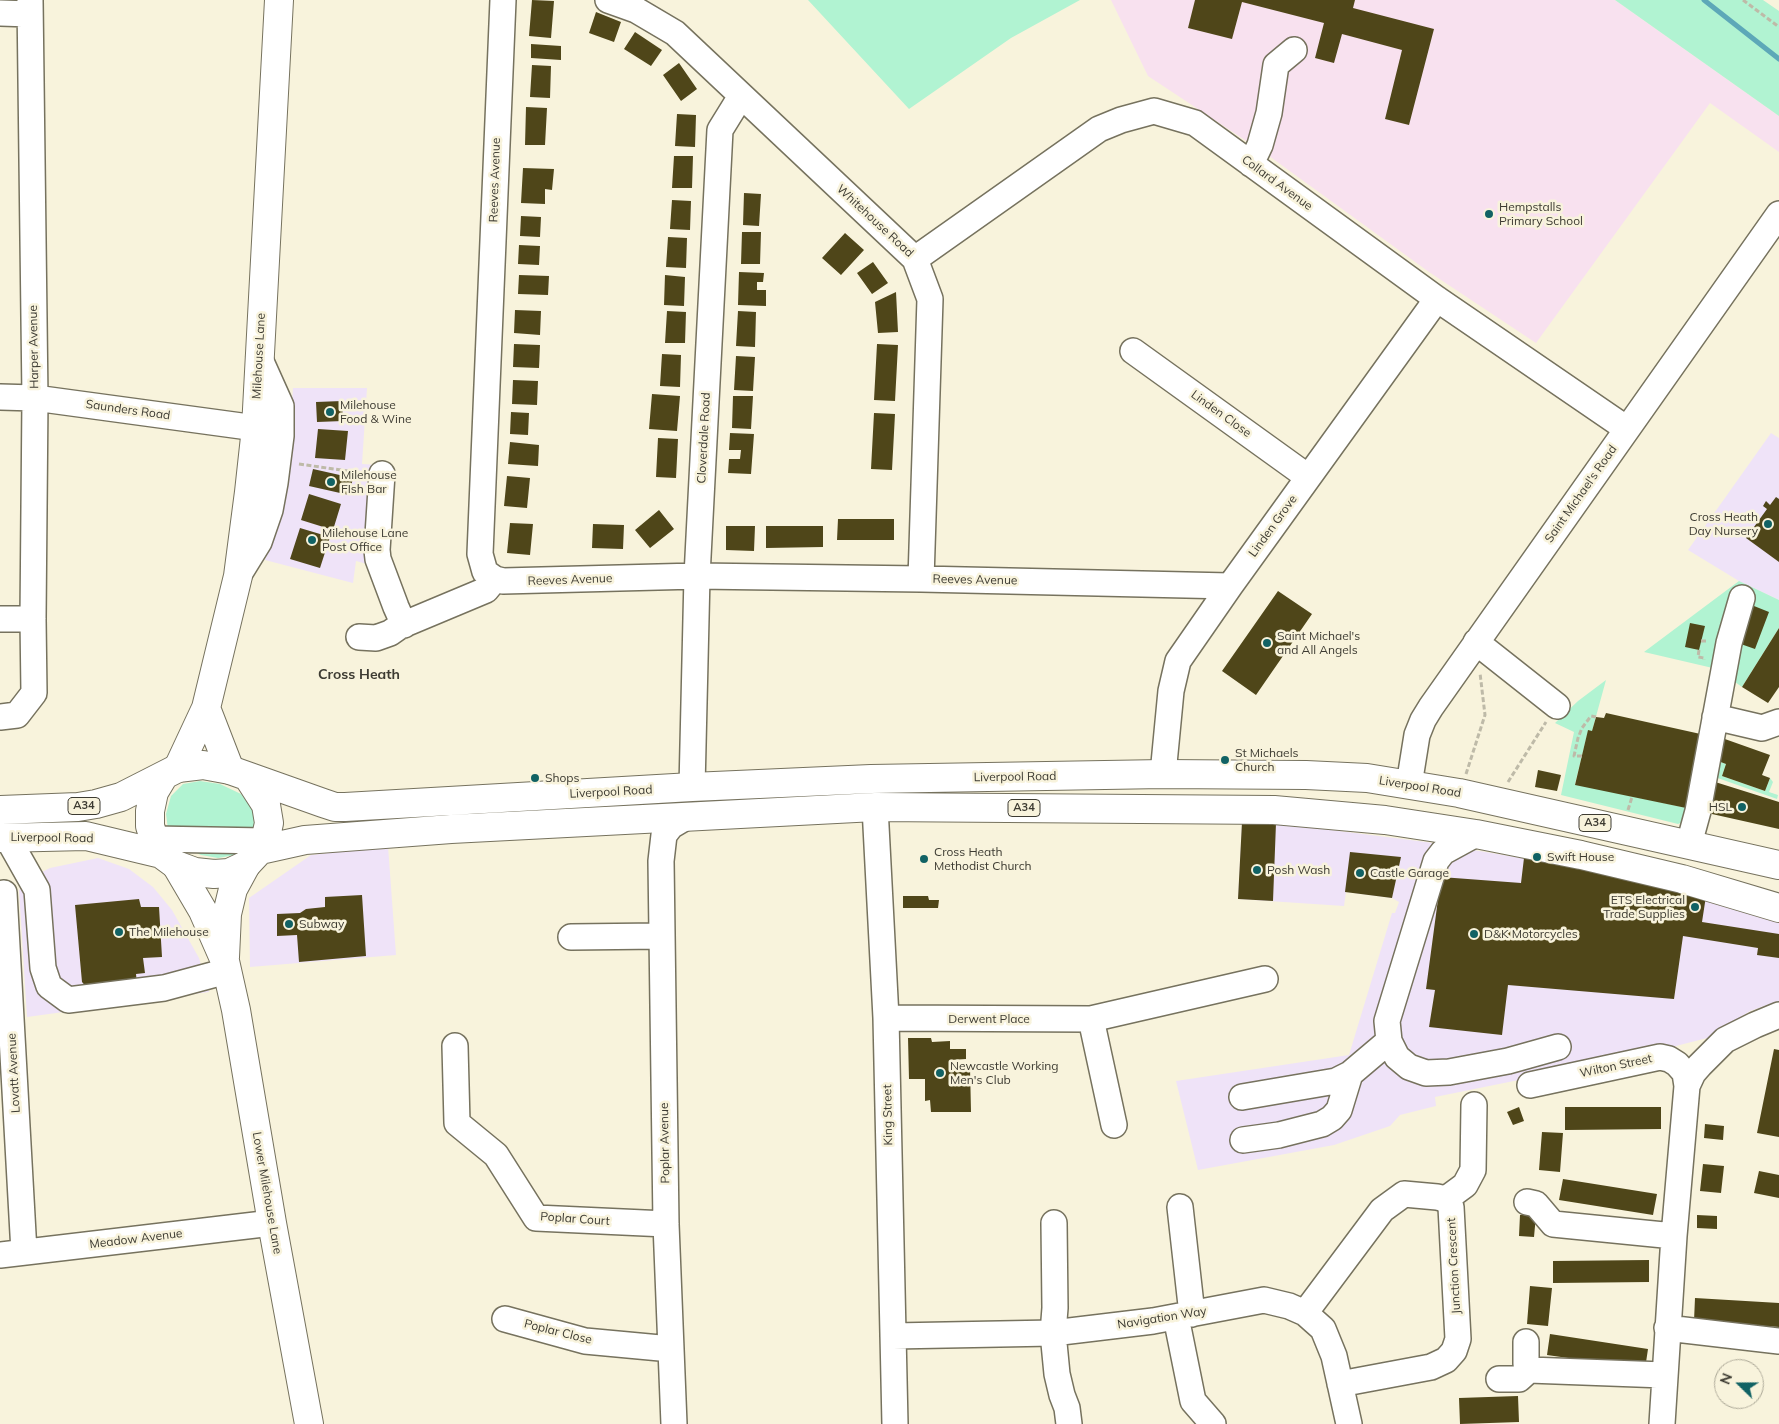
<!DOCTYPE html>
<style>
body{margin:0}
#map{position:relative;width:1779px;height:1424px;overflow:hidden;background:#f8f3dc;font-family:Mulish,sans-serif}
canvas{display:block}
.north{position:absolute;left:1714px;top:1359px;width:50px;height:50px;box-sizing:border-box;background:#f8f3dc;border:1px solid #ada998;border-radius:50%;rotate:292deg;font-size:14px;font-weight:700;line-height:20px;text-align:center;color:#3d3b32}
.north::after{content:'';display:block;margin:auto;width:18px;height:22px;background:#116264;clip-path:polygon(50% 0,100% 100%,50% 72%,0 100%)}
</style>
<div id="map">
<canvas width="1779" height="1424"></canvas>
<div class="north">N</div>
</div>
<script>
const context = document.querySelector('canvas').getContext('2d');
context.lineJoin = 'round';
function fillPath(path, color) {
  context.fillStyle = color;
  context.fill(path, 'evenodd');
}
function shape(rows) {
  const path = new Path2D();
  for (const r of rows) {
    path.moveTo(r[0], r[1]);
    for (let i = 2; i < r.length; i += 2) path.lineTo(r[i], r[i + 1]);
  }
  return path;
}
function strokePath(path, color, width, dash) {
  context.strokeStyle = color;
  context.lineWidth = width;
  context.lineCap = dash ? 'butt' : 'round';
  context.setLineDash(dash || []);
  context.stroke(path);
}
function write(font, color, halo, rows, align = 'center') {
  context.font = font + ' Mulish,sans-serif';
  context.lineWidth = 5;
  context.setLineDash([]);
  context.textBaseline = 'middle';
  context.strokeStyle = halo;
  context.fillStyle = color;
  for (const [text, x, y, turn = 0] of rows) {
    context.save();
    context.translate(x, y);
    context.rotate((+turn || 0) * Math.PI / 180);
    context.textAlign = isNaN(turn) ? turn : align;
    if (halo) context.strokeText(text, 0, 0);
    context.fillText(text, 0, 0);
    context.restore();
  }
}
fillPath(shape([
 [293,388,367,388,362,464,379,465,378,567,356,561,353,583,265,560,279,514,287,471],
 [1771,433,1779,438,1779,600,1739,581,1688,550],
 [1242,822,1276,823,1426,842,1527,859,1608,875,1779,918,1779,1001,1750,1011,1711,1037,1637,1056,1435,1097,1436,1106,1400,1115,1390,1126,1334,1145,1198,1170,1176,1081,1349,1055,1392,913,1395,913,1399,902,1392,898,1346,892,1344,906,1238,899],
 [388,846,396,955,250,967,249,898,311,855],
 [98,858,129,869,153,887,172,910,199,958,209,992,27,1017,19,890,36,875,50,868]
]), '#efe3f8');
fillPath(shape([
 [1111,0,1615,0,1779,116,1779,152,1710,103,1536,343,1429,272,1269,156,1148,76]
]), '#f8e1ef');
fillPath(shape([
 [808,0,1080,0,1011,38,909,109],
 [1615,0,1763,0,1779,11,1779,116],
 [1739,581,1779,600,1779,628,1742,687,1717,669,1644,652],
 [1606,680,1592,731,1588,731,1575,784,1687,808,1683,822,1678,824,1561,795,1574,732,1555,723,1578,701],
 [1718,761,1726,764,1722,776,1765,791,1770,778,1773,782,1769,792,1778,795,1777,799,1712,776],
 [200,781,220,784,241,794,253,809,254,825,249,840,244,848,235,855,218,858,201,855,186,848,168,829,166,814,171,796,183,784]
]), '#b1f3d2');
strokePath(shape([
 [1704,0,1779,59]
]), '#5da8b8', 5);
fillPath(shape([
 [532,0,554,1,551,38,529,36],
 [1195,0,1355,0,1353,8,1434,29,1409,125,1385,119,1402,50,1342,34,1334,63,1315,58,1324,23,1242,2,1232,39,1188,28],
 [596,12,621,22,614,42,589,33],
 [635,32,662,50,651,66,624,49],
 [531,44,561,46,561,60,531,58],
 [679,63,697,89,681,101,663,75],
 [532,65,551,66,550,98,530,97],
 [526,107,547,108,545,145,525,145],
 [677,114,696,115,695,147,675,146],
 [674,156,693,156,692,188,672,188],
 [523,168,554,169,552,190,545,189,545,204,521,203],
 [744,193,761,194,759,226,743,225],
 [672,200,691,201,690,230,670,229],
 [521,216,541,217,540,237,520,236],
 [742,232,761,232,760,264,741,264],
 [845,233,864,250,841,275,822,258],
 [668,237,687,238,686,268,666,267],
 [519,245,540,246,539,265,518,264],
 [873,262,888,283,872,294,857,273],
 [739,272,764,273,763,282,757,282,757,290,766,290,766,306,738,305],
 [519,275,549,276,548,295,518,294],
 [665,275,685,277,684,306,664,305],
 [896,292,898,332,878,333,875,302],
 [515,310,541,311,540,335,514,333],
 [667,311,686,312,685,343,665,343],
 [738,311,756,312,755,347,736,346],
 [514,344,540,345,539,368,513,367],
 [877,344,898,345,895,401,874,400],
 [662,354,681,355,680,387,660,386],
 [736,356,755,357,753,391,734,390],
 [513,380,538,381,537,405,512,404],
 [652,394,680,396,677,431,649,429],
 [733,396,753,396,751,429,732,428],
 [342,401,343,421,317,422,316,402],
 [511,412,529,413,528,435,510,434],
 [874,413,895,414,892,470,871,469],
 [318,429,348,431,345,460,315,458],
 [730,433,754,434,751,474,728,473,729,459,740,459,741,450,729,450],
 [658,438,678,439,676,478,656,477],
 [510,442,539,445,538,466,508,464],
 [313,469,353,478,349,495,309,486],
 [507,476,530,478,527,508,504,506],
 [309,494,341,504,333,530,301,520],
 [1776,497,1779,499,1779,562,1746,538,1767,509,1763,506,1766,501,1770,505],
 [659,510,674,529,650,548,635,530],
 [838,519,894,519,894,540,837,540],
 [510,523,533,524,530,555,507,553],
 [593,524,624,525,623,549,592,548],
 [726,526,755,526,754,551,726,550],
 [766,526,823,526,823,547,766,548],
 [300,528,330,537,320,568,290,559],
 [1278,591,1312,614,1256,695,1222,671],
 [1749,604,1769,612,1755,649,1735,642],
 [1690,623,1705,626,1699,650,1685,647],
 [1779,628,1779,687,1768,703,1742,687],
 [1606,713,1705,735,1691,809,1575,785,1588,730,1592,731,1596,717,1604,718],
 [1722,738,1770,755,1762,775,1770,778,1765,791,1722,776,1726,764,1718,761,1723,747,1719,746],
 [1538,770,1561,775,1557,791,1535,787],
 [1712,781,1779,802,1779,829,1703,812],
 [1242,822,1276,823,1273,901,1238,899],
 [1350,852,1401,857,1392,898,1345,892],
 [1524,858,1664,885,1706,896,1702,922,1779,934,1779,958,1757,955,1758,948,1683,936,1674,999,1508,985,1502,1035,1429,1027,1435,990,1426,989,1441,877,1521,883],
 [362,895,366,956,299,962,297,935,277,936,277,914,300,913,306,909,325,907,325,897],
 [903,896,928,896,929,900,939,900,938,908,903,908],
 [139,899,141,907,159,907,162,957,143,958,145,973,136,974,137,984,90,991,82,982,75,905],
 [908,1038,931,1038,932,1042,950,1041,950,1049,966,1049,966,1059,950,1060,950,1067,970,1067,971,1112,931,1112,930,1100,925,1101,925,1079,909,1079],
 [1774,1049,1779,1050,1779,1137,1757,1133],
 [1519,1107,1524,1121,1513,1125,1507,1112],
 [1565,1107,1661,1107,1661,1129,1565,1130],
 [1705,1124,1724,1126,1723,1140,1704,1138],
 [1542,1132,1563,1133,1560,1172,1539,1170],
 [1703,1164,1724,1166,1721,1193,1700,1191],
 [1759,1171,1779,1175,1779,1198,1754,1193],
 [1563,1179,1657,1194,1653,1215,1559,1200],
 [1520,1215,1536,1215,1534,1237,1519,1236],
 [1697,1215,1717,1216,1717,1229,1697,1228],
 [1649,1260,1649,1282,1553,1283,1553,1261],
 [1530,1286,1552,1288,1548,1326,1527,1324],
 [1695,1298,1779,1303,1779,1327,1694,1321],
 [1550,1334,1648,1349,1645,1369,1547,1355],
 [1518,1396,1519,1422,1460,1424,1459,1398]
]), '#4f4619');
const minor = shape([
 [503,0,480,554,485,572,495,579,503,581,697,576,921,579,1230,586],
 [608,0,636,10,675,33,915,259,930,299,921,579],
 [0,13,30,14],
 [1251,164,1260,145,1269,113,1276,65,1294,50],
 [915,259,1099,129,1121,120,1154,111,1195,123,1437,299,1627,429],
 [1133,351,1308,477],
 [0,397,35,398,256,428],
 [382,474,377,550,378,559,396,607,404,625],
 [238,576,259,542,270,510,275,483,281,436,281,406,259,357],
 [0,619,33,619],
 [359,637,376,638,390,633,400,626,486,590,495,579],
 [1476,642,1557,706],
 [0,717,17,715,34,693,33,619,35,398,30,0],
 [1715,717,1762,728,1779,722],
 [1163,774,1171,691,1178,661,1230,586,1437,299],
 [1409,785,1417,735,1423,720,1431,707,1779,214],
 [692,787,697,576,720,130,741,96],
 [875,807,886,1018,895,1424],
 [1476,834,1443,852,1436,861,1387,1021,1389,1041,1397,1057,1409,1067,1426,1073,1449,1072,1508,1061,1558,1047],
 [7,837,37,890,43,968,49,986,68,1000,164,988,227,971],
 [154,839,265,841],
 [1689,844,1698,811,1729,643,1742,598],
 [4,893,24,1252],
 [571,937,661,936],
 [886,1018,1091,1019,1265,979],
 [1091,1019,1114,1125],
 [455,1046,457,1123,496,1155,536,1218,666,1224],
 [1530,1085,1660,1057,1669,1059,1677,1064,1685,1073,1687,1086],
 [1242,1097,1336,1081,1350,1074,1389,1041],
 [1243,1140,1279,1135,1322,1124,1332,1118,1339,1110,1350,1074],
 [1446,1199,1465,1185,1473,1170,1474,1105],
 [1527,1202,1536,1204,1553,1224,1674,1236],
 [1180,1207,1192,1314],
 [1054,1223,1055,1308,1053,1333,1057,1374,1062,1395,1067,1408,1069,1424],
 [0,1255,272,1223],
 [1305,1313,1382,1210,1404,1194,1437,1197,1446,1199,1451,1207,1458,1339,1454,1351,1446,1360,1431,1367,1340,1384],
 [1176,1317,1193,1401,1213,1424],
 [505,1319,585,1341,671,1349],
 [1667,1328,1779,1341],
 [893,1336,1053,1333,1153,1321,1264,1300,1289,1306,1305,1313,1323,1329,1334,1356,1349,1424],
 [1526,1342,1526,1364,1529,1370],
 [1499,1379,1519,1379,1529,1370,1664,1375],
 [674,1424,666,1224,661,861,664,835,671,826,688,816],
 [1662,1424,1674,1236,1687,1086,1693,1073,1700,1065,1725,1040,1755,1025,1779,1015]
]);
const major = shape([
 [206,708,230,770],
 [178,768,206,708,238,576,249,492,256,428,279,0],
 [176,865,203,911,225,961,236,1010,272,1223,309,1424],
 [225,957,227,914,233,889,246,865]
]);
const highway = shape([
 [163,777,154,792,150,811,150,826,154,839,161,854,176,865,195,872,214,874,229,873,246,865,260,850,265,841,269,823,266,805,248,777],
 [0,810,78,807,96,804,121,797,178,768,203,765,230,770,323,803,335,807,345,807,692,787,871,779,1163,774,1306,775,1367,778,1459,793,1779,865],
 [0,838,86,836,161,854],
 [260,850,305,840,451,829,875,807,1274,810,1385,820,1476,834,1581,855,1682,879,1779,908]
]);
strokePath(minor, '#76725e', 28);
strokePath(major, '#76725e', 30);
strokePath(highway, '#76725e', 30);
strokePath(shape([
 [1743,0,1779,27],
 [299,464,362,473],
 [1701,641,1708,641],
 [1699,650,1698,657,1704,658,1704,660],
 [1582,756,1574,756,1578,738,1582,728,1591,716,1596,717],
 [1466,774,1485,715,1480,673],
 [1508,782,1546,722],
 [1628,810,1632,797]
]), '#bebaa8', 3, [5, 2.5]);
strokePath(minor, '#fff', 25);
strokePath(major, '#fff', 28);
strokePath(highway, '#fff', 28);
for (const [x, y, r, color] of [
 [1489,214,5,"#116264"],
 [330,412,5,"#116264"],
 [331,482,5,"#116264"],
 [1768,524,5,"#116264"],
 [312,540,5,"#116264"],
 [1267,643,5,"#116264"],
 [1225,760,5,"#116264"],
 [535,778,5,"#116264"],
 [1742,807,5,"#116264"],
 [1537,857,5,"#116264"],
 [924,859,5,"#116264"],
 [1257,870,5,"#116264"],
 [1360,873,5,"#116264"],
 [1695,907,5,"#116264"],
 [289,924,5,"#116264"],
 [119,932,5,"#116264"],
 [1474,934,5,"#116264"],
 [940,1073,5,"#116264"]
]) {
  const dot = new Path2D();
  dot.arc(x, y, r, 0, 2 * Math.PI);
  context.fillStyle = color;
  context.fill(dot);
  strokePath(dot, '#f8f3dc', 2);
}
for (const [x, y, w] of [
 [84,806,32],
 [1024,808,32],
 [1595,823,32]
]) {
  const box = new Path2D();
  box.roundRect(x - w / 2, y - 8.5, w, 17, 4);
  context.fillStyle = '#f8f3dc';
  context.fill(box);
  strokePath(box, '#3d3b32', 1);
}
write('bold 11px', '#3d3b32', null, [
 ["A34",84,806],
 ["A34",1024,808],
 ["A34",1595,823]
]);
write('12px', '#3d3b32', '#f8f3dc', [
 ["Reeves Avenue",495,180,-88],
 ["Collard Avenue",1277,183,36],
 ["Whitehouse Road",875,221,43],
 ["Harper Avenue",34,347,-91],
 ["Milehouse Lane",259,356,-87],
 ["Saunders Road",128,410,8],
 ["Linden Close",1221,414,36],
 ["Cloverdale Road",704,438,-87],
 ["Saint Michael's Road",1581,494,-55],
 ["Linden Grove",1273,526,-54],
 ["Reeves Avenue",570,580,-2],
 ["Reeves Avenue",975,580,1],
 ["Liverpool Road",1015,777,-1],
 ["Liverpool Road",1420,787,9],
 ["Liverpool Road",611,792,-3],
 ["Liverpool Road",52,838,1],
 ["Derwent Place",989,1019],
 ["Wilton Street",1616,1066,-12],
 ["Lovatt Avenue",14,1073,-93],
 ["King Street",888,1115,-91],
 ["Poplar Avenue",665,1143,-91],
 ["Lower Milehouse Lane",267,1193,80],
 ["Poplar Court",575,1219,4],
 ["Meadow Avenue",136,1239,-7],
 ["Junction Crescent",1454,1266,-93],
 ["Navigation Way",1162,1318,-9],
 ["Poplar Close",558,1332,14]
]);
write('12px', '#3d3b32', '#f8f3dc', [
 ["Hempstalls",1499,207],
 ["Primary School",1499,221],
 ["Milehouse",340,405],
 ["Food & Wine",340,419],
 ["Milehouse",341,475],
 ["FIsh Bar",341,489],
 ["Cross Heath",1758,517,"right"],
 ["Day Nursery",1758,531,"right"],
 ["Milehouse Lane",322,533],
 ["Post Office",322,547],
 ["Saint Michael's",1277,636],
 ["and All Angels",1277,650],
 ["St Michaels",1235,753],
 ["Church",1235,767],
 ["Shops",545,778],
 ["HSL",1732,807,"right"],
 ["Cross Heath",934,852],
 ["Methodist Church",934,866],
 ["Swift House",1547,857],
 ["Posh Wash",1267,870],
 ["Castle Garage",1370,873],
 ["ETS Electrical",1685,900,"right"],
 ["Trade Supplies",1685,914,"right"],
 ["Subway",299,924],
 ["The Milehouse",129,932],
 ["D&K Motorcycles",1484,934],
 ["Newcastle Working",950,1066],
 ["Men's Club",950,1080]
], 'left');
write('bold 14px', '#3d3b32', '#f8f3dc', [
 ["Cross Heath",359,675]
]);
</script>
